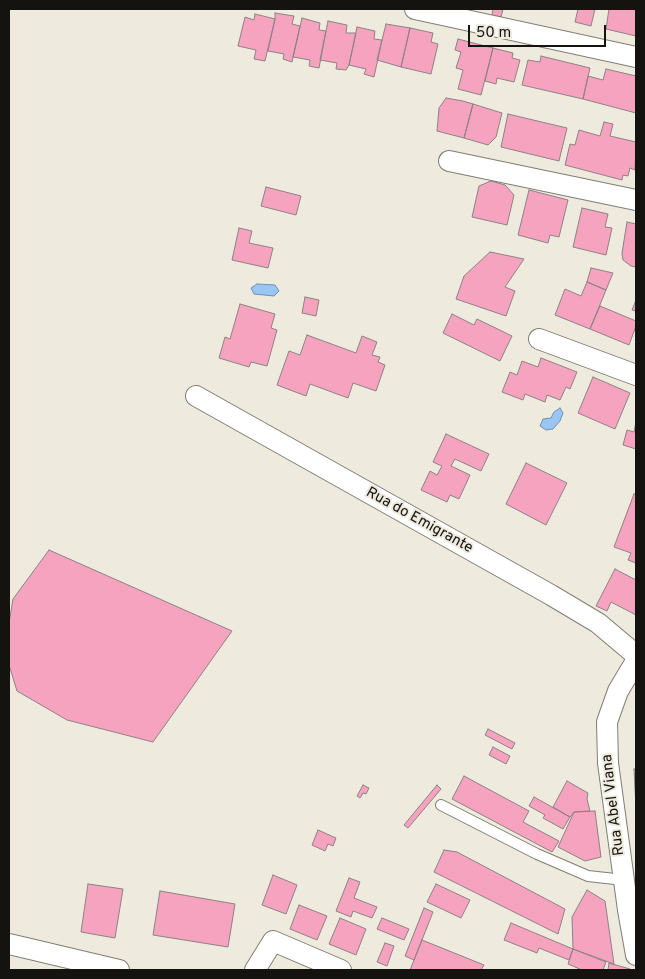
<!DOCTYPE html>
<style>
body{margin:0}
#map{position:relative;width:645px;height:979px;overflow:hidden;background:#eeebde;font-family:Overpass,sans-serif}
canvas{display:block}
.frame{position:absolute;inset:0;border:10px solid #14130f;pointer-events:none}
.scale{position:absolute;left:468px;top:25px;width:138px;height:22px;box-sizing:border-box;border:2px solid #14130f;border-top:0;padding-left:6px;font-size:15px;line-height:18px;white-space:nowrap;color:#14130f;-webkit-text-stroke:4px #eeebde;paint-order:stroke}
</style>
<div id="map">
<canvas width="645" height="979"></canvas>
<div class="frame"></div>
<div class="scale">50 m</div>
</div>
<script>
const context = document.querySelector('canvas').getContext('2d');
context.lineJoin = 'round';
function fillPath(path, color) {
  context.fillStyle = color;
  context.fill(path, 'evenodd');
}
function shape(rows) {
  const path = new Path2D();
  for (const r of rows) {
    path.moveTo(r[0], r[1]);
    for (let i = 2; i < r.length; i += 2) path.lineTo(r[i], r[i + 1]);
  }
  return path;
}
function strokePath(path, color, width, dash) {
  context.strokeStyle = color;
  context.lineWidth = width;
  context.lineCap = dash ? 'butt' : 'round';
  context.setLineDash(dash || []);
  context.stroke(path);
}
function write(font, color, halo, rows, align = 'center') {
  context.font = font + ' Overpass,sans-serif';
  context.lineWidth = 4;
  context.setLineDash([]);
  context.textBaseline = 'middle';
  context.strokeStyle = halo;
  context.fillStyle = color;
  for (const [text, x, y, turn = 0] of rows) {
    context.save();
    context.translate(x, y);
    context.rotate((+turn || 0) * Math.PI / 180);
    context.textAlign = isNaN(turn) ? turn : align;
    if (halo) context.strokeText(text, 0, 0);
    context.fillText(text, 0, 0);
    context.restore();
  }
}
const water = shape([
 [257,284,275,285,279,291,274,296,254,294,251,288,257,284],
 [560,408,563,413,560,421,553,429,546,430,540,426,543,419,551,418,554,412,560,408]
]);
fillPath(water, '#99c6f4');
strokePath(water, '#7190af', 1);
const building = shape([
 [493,9,503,9,501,17,492,15,493,9],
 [578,9,595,9,591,26,575,22,578,9],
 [609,9,636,9,636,36,606,29,609,9],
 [275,13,294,16,292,24,300,26,292,62,283,59,284,54,268,51,275,19,275,13],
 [255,14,275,19,265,61,254,59,256,50,238,46,245,17,254,20,255,14],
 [302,18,320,23,319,30,326,31,319,68,309,66,310,60,293,57,302,18],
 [328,21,347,25,346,33,356,33,349,65,346,70,336,69,337,63,320,60,328,21],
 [386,24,410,28,401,67,377,60,386,24],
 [357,27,375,31,374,39,382,40,374,77,364,74,366,69,349,65,357,27],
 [410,28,433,33,431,42,438,44,431,74,401,67,410,28],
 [458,39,493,48,481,95,458,89,463,70,456,68,461,52,455,50,458,39],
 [493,48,513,53,512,58,520,60,514,82,497,78,496,84,485,81,493,48],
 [541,56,590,68,583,99,522,85,528,60,540,62,541,56],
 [606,69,636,76,636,113,583,99,588,76,603,80,606,69],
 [446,98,463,101,473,104,464,138,437,131,439,108,446,98],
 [473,104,502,113,496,137,488,145,464,138,473,104],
 [508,114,567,128,559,161,501,147,508,114],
 [604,122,613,124,610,136,636,142,635,170,630,168,628,176,623,175,622,180,565,165,570,144,575,145,579,130,600,136,604,122],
 [491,181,505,185,514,195,507,225,472,217,479,186,491,181],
 [266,187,301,196,296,215,261,206,266,187],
 [529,190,568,200,559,237,550,235,548,243,518,235,529,190],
 [582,208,608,214,605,227,612,228,606,255,573,247,582,208],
 [627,222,636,224,636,267,631,266,623,260,622,253,627,222],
 [239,228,252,231,249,243,273,248,268,268,232,260,239,228],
 [490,252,524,259,505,287,515,291,506,316,456,299,464,276,490,252],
 [591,268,613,273,606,290,587,282,591,268],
 [587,282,606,290,590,329,555,315,565,289,581,296,587,282],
 [305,297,319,300,316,316,302,313,305,297],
 [636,300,636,311,632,310,636,300],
 [240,304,275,314,271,328,277,330,267,366,251,362,249,367,219,358,225,337,230,339,240,304],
 [600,306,636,321,636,326,629,345,590,329,600,306],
 [452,314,474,325,477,319,512,336,500,361,443,333,452,314],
 [307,335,356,353,362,336,377,342,372,355,380,357,378,362,385,365,376,391,353,383,348,398,310,384,306,396,277,385,289,351,300,355,307,335],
 [541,358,577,372,570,389,566,387,560,400,547,395,545,402,525,394,523,400,502,392,510,372,517,375,522,361,538,367,541,358],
 [593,377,630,393,615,429,578,413,593,377],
 [636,422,636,449,623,445,627,430,634,432,636,422],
 [446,434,489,454,481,471,455,459,451,466,470,475,459,499,450,495,447,502,421,490,430,471,437,475,442,466,433,462,446,434],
 [526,463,567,483,546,525,506,504,526,463],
 [634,494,636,494,636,563,628,560,631,553,614,547,634,494],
 [49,550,232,631,153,742,67,720,17,691,9,665,9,623,13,599,49,550],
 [615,569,636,580,636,615,611,602,607,611,596,606,615,569],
 [488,729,515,743,512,749,485,735,488,729],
 [493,747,510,756,506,764,489,755,493,747],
 [634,769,636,769,636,808,634,769],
 [464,776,529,811,523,822,559,841,552,852,452,799,464,776],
 [567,781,588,793,587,799,590,811,574,812,570,817,553,807,567,781],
 [363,785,369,788,366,794,363,793,360,798,357,796,363,785],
 [437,785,441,789,408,828,404,825,437,785],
 [534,797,570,817,563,829,543,818,545,815,529,806,534,797],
 [595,811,601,857,585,861,558,847,574,812,595,811],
 [318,830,336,838,333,846,328,844,325,851,312,845,318,830],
 [444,850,457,852,565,909,558,934,434,872,444,850],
 [273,875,297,885,286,914,262,905,273,875],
 [349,878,360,882,354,898,377,907,372,918,353,911,351,917,336,911,349,878],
 [88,884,123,889,115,938,81,932,88,884],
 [436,884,470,900,461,918,427,902,436,884],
 [587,890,605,901,614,964,573,949,572,917,587,890],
 [160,891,235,904,228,947,153,935,160,891],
 [299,905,327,916,317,940,290,929,299,905],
 [424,908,433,912,414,960,405,956,424,908],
 [340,918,366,929,356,955,329,944,340,918],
 [382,918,409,929,404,940,377,929,382,918],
 [511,923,573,949,569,960,539,948,537,953,504,940,511,923],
 [422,940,484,965,481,970,410,970,422,940],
 [385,943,394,946,387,966,377,962,385,943],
 [573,949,606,962,603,970,582,970,568,964,573,949],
 [609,963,630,969,630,970,608,970,609,963]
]);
fillPath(building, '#f5a3be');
strokePath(building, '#8d8184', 1);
const service = shape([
 [441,805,537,854,588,876,624,880]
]);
const minor = shape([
 [415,9,636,57],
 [449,161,636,200],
 [539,339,636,375],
 [196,396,551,595,598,623,636,655],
 [636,661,618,691,607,722,608,763,628,910,636,955],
 [9,944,119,970],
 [255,970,273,941,341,970]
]);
strokePath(service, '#807e73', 12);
strokePath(minor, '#807e73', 22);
strokePath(service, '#fff', 10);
strokePath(minor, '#fff', 20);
write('15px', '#14130f', '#eeebde', [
 ["Rua do Emigrante",419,521,29],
 ["Rua Abel Viana",614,805,-97]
]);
</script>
